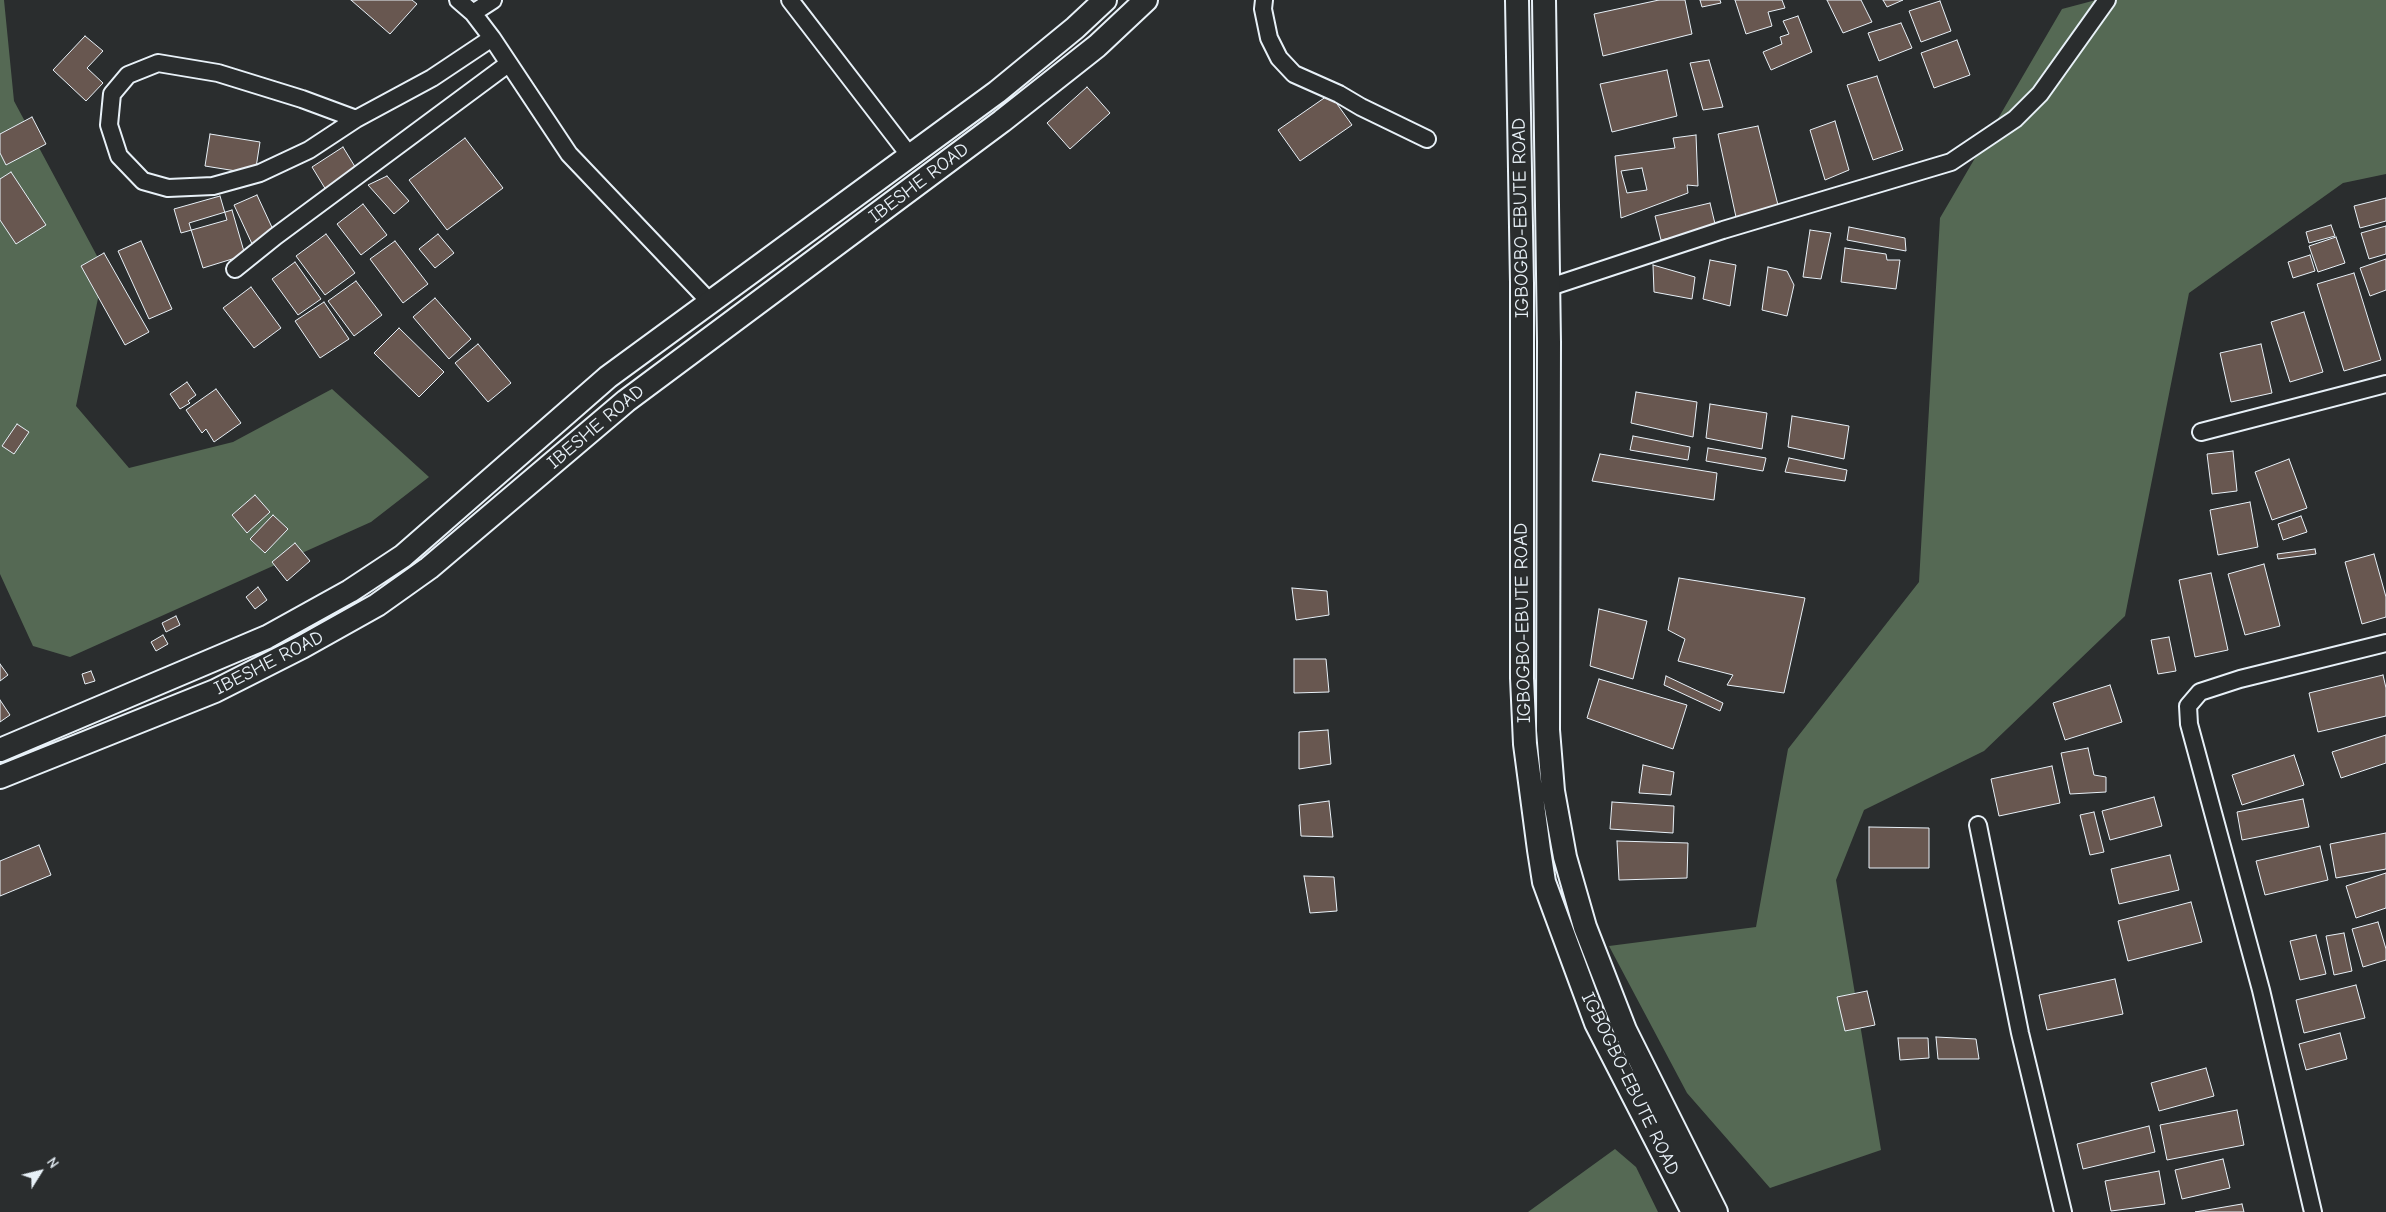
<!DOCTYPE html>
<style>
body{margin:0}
#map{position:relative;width:2386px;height:1212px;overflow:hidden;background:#2a2d2e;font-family:"Comic Neue",sans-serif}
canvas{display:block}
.north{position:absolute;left:15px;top:1147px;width:50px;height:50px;-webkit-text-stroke:4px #2a2d2e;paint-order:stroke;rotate:54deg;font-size:14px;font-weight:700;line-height:20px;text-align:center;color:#e8f1f8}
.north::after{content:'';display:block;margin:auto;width:18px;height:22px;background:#e8f1f8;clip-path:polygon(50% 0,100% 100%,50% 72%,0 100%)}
</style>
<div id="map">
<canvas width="2386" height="1212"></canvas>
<div class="north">N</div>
</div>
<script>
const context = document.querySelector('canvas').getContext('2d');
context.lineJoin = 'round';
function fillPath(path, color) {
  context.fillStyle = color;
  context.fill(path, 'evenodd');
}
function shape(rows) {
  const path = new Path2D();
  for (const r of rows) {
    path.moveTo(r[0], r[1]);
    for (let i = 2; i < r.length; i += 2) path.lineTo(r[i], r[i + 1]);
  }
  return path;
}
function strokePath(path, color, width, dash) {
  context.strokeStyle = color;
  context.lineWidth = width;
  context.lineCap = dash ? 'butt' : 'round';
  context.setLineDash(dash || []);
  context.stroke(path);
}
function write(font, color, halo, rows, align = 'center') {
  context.font = font + ' "Comic Neue",sans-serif';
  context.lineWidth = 4.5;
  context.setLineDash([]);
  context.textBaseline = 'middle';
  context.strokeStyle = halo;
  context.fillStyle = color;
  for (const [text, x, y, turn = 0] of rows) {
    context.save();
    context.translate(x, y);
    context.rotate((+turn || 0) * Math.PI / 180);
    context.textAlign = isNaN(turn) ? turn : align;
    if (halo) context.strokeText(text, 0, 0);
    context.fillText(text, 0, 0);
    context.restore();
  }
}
fillPath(shape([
 [0,0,4,0,14,101,104,269,76,406,129,468,233,442,332,389,429,477,371,522,70,657,33,646,0,574],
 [2096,0,2386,0,2386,174,2343,183,2189,293,2125,616,1984,751,1864,810,1836,880,1881,1150,1770,1188,1687,1093,1609,946,1756,927,1788,749,1919,582,1940,218,2062,9],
 [1615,1149,1636,1167,1658,1212,1528,1212]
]), '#556954');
const building = shape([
 [351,0,412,0,417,4,390,34,351,0],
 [1659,0,1685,0,1692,34,1603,56,1594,14,1659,0],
 [1700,0,1720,0,1721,3,1702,7,1700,0],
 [1735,0,1782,0,1785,8,1768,12,1772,26,1746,34,1735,0],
 [1827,0,1861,0,1872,22,1843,33,1827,0],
 [1883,0,1903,0,1887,7,1883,0],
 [1940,1,1951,31,1921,42,1909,11,1940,1],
 [1798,16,1812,52,1771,70,1763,52,1782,44,1780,37,1789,34,1783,21,1798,16],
 [1901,23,1912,48,1879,61,1868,33,1901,23],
 [85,36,103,51,87,68,103,83,86,101,53,70,85,36],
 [1957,40,1970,75,1934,88,1921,53,1957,40],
 [1709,60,1723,107,1703,110,1690,63,1709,60],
 [1667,70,1677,116,1612,132,1600,84,1667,70],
 [1877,76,1903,150,1873,160,1847,85,1877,76],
 [1087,87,1110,113,1070,149,1047,123,1087,87],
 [1330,94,1352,125,1300,161,1278,130,1330,94],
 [32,117,46,144,6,165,0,153,0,134,32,117],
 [1835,121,1849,170,1825,180,1810,130,1835,121],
 [1758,126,1778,205,1736,217,1718,134,1758,126],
 [210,134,260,142,255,174,205,166,210,134],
 [1696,135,1698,186,1687,185,1688,193,1621,218,1615,156,1675,148,1673,138,1696,135],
 [465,138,503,188,447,230,409,180,465,138],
 [343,147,357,170,326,190,312,167,343,147],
 [1642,168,1647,190,1627,193,1621,171,1642,168],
 [11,172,46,225,16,244,0,220,0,179,11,172],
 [387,176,409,201,394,214,368,185,387,176],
 [257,195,276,236,253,246,234,205,257,195],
 [220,196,227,220,181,233,174,209,220,196],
 [2386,198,2386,221,2360,228,2354,206,2386,198],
 [1710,203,1716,228,1661,240,1655,216,1710,203],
 [363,204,387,235,361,255,337,224,363,204],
 [232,210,245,255,203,268,189,223,232,210],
 [2331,225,2335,236,2309,243,2306,232,2331,225],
 [2386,226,2386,254,2369,259,2361,233,2386,226],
 [1849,227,1905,238,1906,251,1847,240,1849,227],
 [1810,230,1831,233,1821,279,1803,277,1810,230],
 [326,234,355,273,325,295,296,256,326,234],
 [438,234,454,253,435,268,419,249,438,234],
 [2336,237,2345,263,2318,272,2309,246,2336,237],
 [141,241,172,309,149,319,118,251,141,241],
 [395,241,428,284,403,303,370,259,395,241],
 [1845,248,1886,254,1887,260,1900,260,1896,289,1841,282,1845,248],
 [104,253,149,332,125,345,81,266,104,253],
 [2310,255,2315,271,2293,278,2288,262,2310,255],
 [2386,259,2386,290,2370,296,2360,268,2386,259],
 [1710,260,1736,265,1730,306,1703,299,1710,260],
 [295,262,321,299,298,315,272,279,295,262],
 [1653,265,1695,277,1692,299,1654,292,1653,265],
 [1768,267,1787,271,1794,285,1787,316,1762,310,1768,267],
 [2354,273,2381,360,2344,371,2317,284,2354,273],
 [356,281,382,315,354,336,328,301,356,281],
 [251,287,281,328,254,348,223,308,251,287],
 [435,298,471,339,449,359,413,317,435,298],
 [324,302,349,339,320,358,295,321,324,302],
 [2304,312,2323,372,2290,382,2271,322,2304,312],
 [399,328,444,372,419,397,374,353,399,328],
 [478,344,511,383,488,402,455,363,478,344],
 [2261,344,2272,393,2231,402,2220,353,2261,344],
 [187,382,196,395,188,401,190,403,180,409,170,394,187,382],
 [216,389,241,423,214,442,206,429,202,433,186,410,216,389],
 [1636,392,1697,402,1693,437,1631,423,1636,392],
 [1710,404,1767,413,1762,449,1706,438,1710,404],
 [1792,416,1849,426,1844,459,1788,447,1792,416],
 [17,424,29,432,14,454,2,446,17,424],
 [1633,436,1690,447,1688,460,1630,450,1633,436],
 [1708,448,1766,458,1763,471,1706,461,1708,448],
 [2233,451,2237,491,2212,494,2207,454,2233,451],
 [1600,454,1717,473,1714,500,1592,481,1600,454],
 [1789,458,1847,470,1845,481,1785,472,1789,458],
 [2289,459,2307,508,2272,520,2255,472,2289,459],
 [255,495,270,512,247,533,232,515,255,495],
 [2250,502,2258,547,2218,555,2210,510,2250,502],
 [273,515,288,529,265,553,250,539,273,515],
 [2301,516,2307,532,2283,540,2278,524,2301,516],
 [295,543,310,561,287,581,272,562,295,543],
 [2315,549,2316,554,2278,559,2277,554,2315,549],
 [2374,554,2386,597,2386,617,2362,624,2345,562,2374,554],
 [2264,564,2280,626,2245,635,2228,574,2264,564],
 [2211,573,2228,650,2195,657,2179,580,2211,573],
 [1679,578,1805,598,1784,693,1727,685,1733,675,1678,661,1685,639,1668,630,1679,578],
 [258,587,267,600,255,609,246,597,258,587],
 [1292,588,1327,591,1329,615,1296,620,1292,588],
 [1599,609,1647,621,1633,679,1590,666,1599,609],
 [176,616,180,625,166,632,162,623,176,616],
 [163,635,168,644,156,651,151,642,163,635],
 [2169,637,2176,671,2158,674,2151,640,2169,637],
 [1294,659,1326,659,1329,692,1294,693,1294,659],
 [0,664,8,675,0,681,0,664],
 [91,671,95,681,85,684,82,674,91,671],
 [2383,675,2386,688,2386,716,2318,732,2309,693,2383,675],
 [1666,676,1723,703,1720,711,1664,685,1666,676],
 [1599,679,1687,705,1673,749,1587,718,1599,679],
 [2110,685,2122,722,2065,740,2053,703,2110,685],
 [0,700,10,715,0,722,0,700],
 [1328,730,1331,764,1299,769,1299,732,1328,730],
 [2386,735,2386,763,2341,778,2332,752,2386,735],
 [2088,748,2094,775,2106,777,2106,792,2070,794,2061,753,2088,748],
 [2294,755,2304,785,2242,805,2232,775,2294,755],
 [1643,765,1674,772,1671,795,1639,793,1643,765],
 [2052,766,2060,803,1999,816,1991,779,2052,766],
 [2154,797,2162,826,2110,840,2102,811,2154,797],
 [2303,799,2309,827,2242,840,2237,812,2303,799],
 [1329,801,1333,837,1301,836,1299,805,1329,801],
 [1612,802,1674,806,1673,833,1610,829,1612,802],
 [2094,812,2104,852,2090,855,2080,815,2094,812],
 [1869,827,1929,828,1929,868,1869,868,1869,827],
 [2386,833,2386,869,2336,878,2330,844,2386,833],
 [1617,841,1688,843,1687,878,1619,880,1617,841],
 [39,845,51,875,0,896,0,861,39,845],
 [2320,846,2328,880,2265,895,2256,861,2320,846],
 [2170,855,2179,890,2119,904,2111,869,2170,855],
 [2386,873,2386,908,2356,918,2346,886,2386,873],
 [1304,876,1334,877,1337,911,1310,913,1304,876],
 [2191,902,2202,942,2128,961,2118,921,2191,902],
 [2378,922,2386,949,2386,960,2363,967,2352,929,2378,922],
 [2344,933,2352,971,2334,975,2326,936,2344,933],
 [2316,935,2326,974,2300,980,2290,941,2316,935],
 [2115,979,2123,1014,2047,1030,2039,995,2115,979],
 [2356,985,2365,1018,2304,1033,2296,1000,2356,985],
 [1867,991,1875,1025,1845,1031,1837,997,1867,991],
 [2340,1033,2347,1059,2306,1070,2299,1044,2340,1033],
 [1936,1037,1976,1039,1979,1059,1938,1059,1936,1037],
 [1898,1038,1928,1038,1929,1058,1900,1060,1898,1038],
 [2206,1068,2214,1096,2159,1111,2151,1083,2206,1068],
 [2237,1110,2244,1145,2167,1160,2160,1125,2237,1110],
 [2149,1126,2155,1152,2083,1169,2077,1144,2149,1126],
 [2223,1159,2230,1188,2182,1199,2175,1170,2223,1159],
 [2159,1171,2165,1204,2111,1211,2105,1181,2159,1171],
 [2242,1204,2244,1212,2195,1212,2242,1204]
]);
fillPath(building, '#685750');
strokePath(building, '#e8f1f8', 1);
const minor = shape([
 [458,0,473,13,492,38,569,154,710,302],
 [790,0,910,156],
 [1264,0,1263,9,1269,38,1279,58,1294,74,1339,94,1361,107,1427,139],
 [473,13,493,0],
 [356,119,302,99,218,73,158,63,128,75,112,94,109,125,119,156,143,181,168,188,213,186,260,173,309,150,356,119,432,78,492,38],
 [235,269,276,236,508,64],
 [1547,288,1723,230,1951,162,2015,119,2040,94,2107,0],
 [2201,432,2386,384],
 [1978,825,2020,1033,2063,1212],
 [2313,1212,2261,990,2189,724,2188,706,2200,692,2240,679,2386,643]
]);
const secondary = shape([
 [1517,0,1522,283,1522,678,1525,744,1539,850,1544,882,1596,1023,1693,1212],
 [1544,0,1549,342,1548,730,1553,791,1565,857,1585,927,1625,1030,1716,1212],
 [0,750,267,637,350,591,403,556,608,377,997,92,1075,28,1105,0],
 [0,777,215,691,302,647,377,605,429,568,626,401,1002,121,1097,46,1146,0]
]);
strokePath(minor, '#e8f1f8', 20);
strokePath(secondary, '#e8f1f8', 26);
strokePath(minor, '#2a2d2e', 16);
strokePath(secondary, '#2a2d2e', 22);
write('19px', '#e8f1f8', '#2a2d2e', [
 ["IBESHE ROAD",919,183,-37],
 ["IGBOGBO-EBUTE ROAD",1521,218,-91],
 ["IBESHE ROAD",596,427,-40],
 ["IGBOGBO-EBUTE ROAD",1523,623,-91],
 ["IBESHE ROAD",269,663,-27],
 ["IGBOGBO-EBUTE ROAD",1630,1084,64]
]);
</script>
